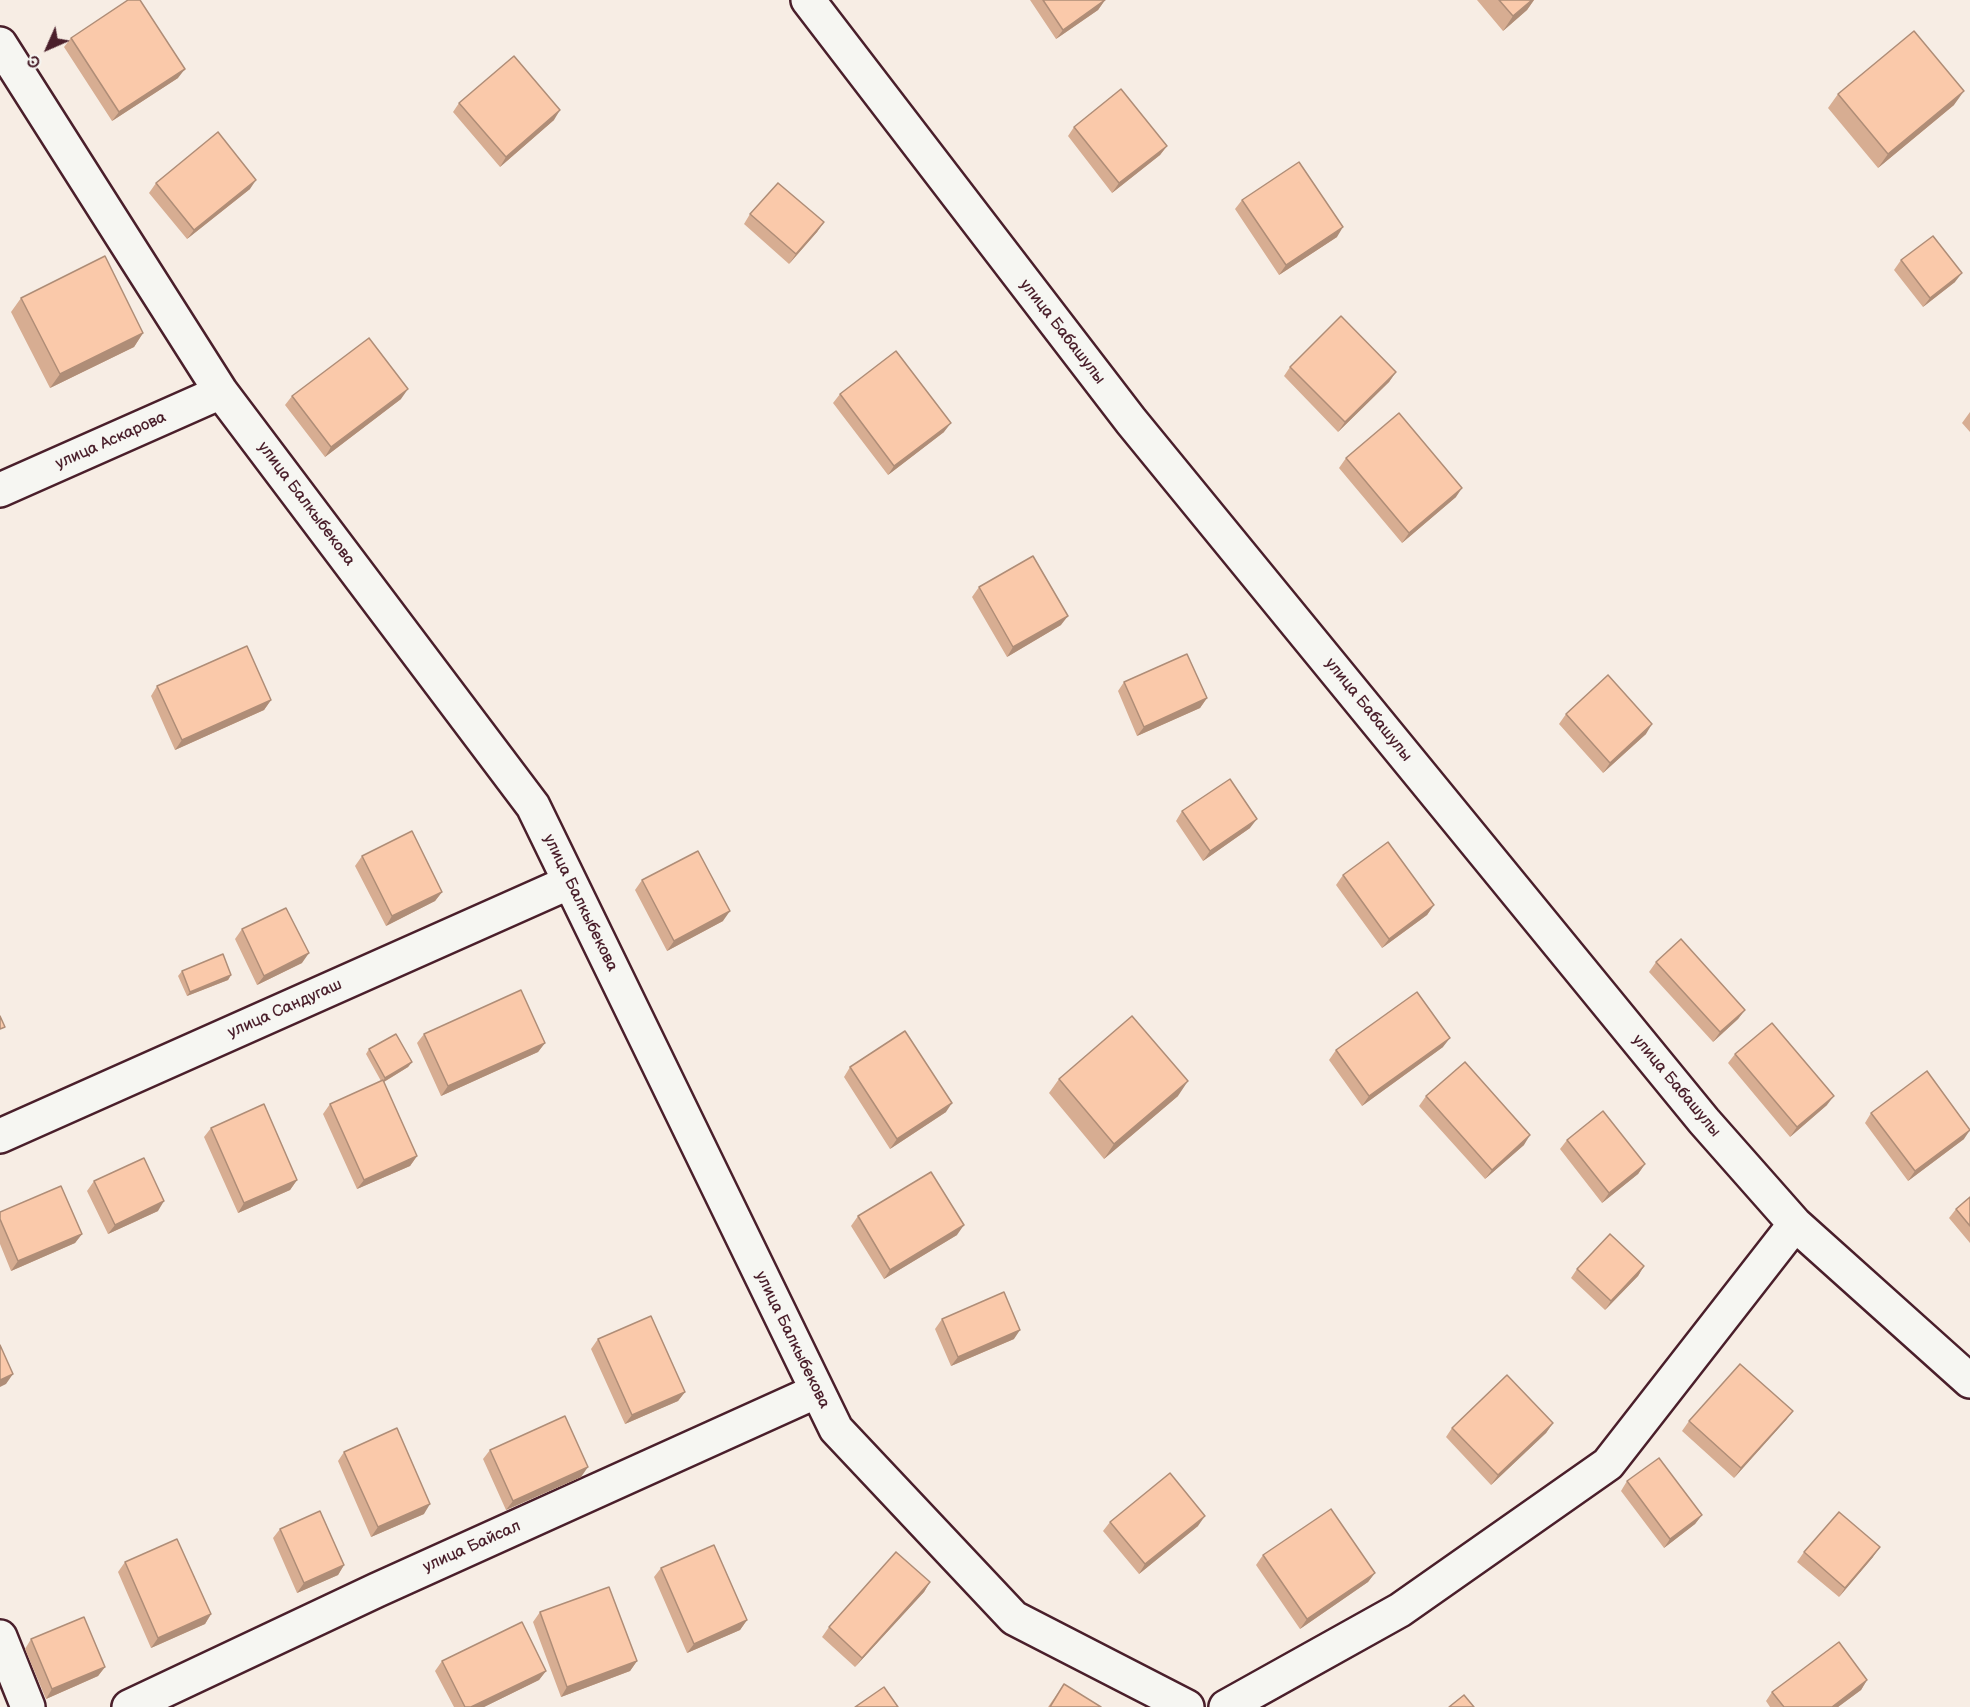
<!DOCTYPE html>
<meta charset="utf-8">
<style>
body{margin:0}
#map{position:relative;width:1970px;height:1707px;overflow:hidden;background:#f7ede4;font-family:"Balsamiq Sans",sans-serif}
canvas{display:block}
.north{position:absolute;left:18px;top:18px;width:60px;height:60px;-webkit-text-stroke:4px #f6f6f2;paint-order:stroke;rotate:225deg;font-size:16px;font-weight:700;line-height:24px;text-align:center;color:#4a1f2b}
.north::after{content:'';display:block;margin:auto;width:21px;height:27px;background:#4a1f2b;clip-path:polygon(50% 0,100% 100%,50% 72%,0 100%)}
</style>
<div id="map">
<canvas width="1970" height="1707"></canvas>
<div class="north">С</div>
</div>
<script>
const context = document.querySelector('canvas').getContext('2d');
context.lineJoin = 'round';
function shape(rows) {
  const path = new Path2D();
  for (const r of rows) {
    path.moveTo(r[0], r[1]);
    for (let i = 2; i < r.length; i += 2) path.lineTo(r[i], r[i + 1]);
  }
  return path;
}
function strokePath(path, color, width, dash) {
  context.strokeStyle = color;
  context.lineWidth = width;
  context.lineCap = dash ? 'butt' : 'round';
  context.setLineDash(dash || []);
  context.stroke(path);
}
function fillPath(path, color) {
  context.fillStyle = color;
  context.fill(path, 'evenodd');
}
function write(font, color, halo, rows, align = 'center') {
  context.font = font + ' "Balsamiq Sans",sans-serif';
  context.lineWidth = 5;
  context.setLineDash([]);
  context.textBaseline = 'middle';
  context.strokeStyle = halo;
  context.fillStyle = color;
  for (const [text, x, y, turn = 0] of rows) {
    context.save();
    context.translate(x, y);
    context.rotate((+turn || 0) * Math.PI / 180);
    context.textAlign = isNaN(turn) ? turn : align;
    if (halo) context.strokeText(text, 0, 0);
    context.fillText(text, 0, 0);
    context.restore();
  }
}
const street = shape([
 [808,0,1131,421,1704,1121,1795,1224,1970,1381],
 [0,44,221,392,533,806,836,1429,1014,1618,1187,1707],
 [0,490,221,392],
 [0,1136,570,882],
 [0,1637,28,1707],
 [129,1707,377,1590,817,1391],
 [1226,1707,1400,1610,1608,1464,1795,1224]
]);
strokePath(street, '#4a1f2b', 38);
strokePath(street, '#f6f6f2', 33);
fillPath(shape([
 [1030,0,1105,0,1098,10,1056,39],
 [1477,0,1534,0,1527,10,1503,31],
 [71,38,178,78,112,121,64,47],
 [1838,94,1954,105,1878,168,1828,108],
 [459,103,554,120,500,167,453,112],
 [1074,127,1167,146,1160,155,1112,193,1068,136],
 [156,183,250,189,187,239,149,193],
 [1242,200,1337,237,1279,275,1235,209],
 [750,214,824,222,817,232,789,264,744,224],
 [1901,260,1955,282,1923,307,1894,270],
 [21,298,143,333,134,347,50,388,11,312],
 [1290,367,1396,372,1389,382,1338,432,1284,376],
 [840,394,944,432,888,475,833,403],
 [292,396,401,399,325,457,285,405],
 [1970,412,1970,432,1962,423],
 [1346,458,1456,497,1402,543,1339,468],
 [979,587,1061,625,1007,657,972,597],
 [1124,682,1207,698,1200,708,1137,736,1118,691],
 [157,686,271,700,264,710,175,750,151,696],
 [1566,714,1646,734,1603,773,1559,724],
 [1182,811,1250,828,1203,861,1176,821],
 [362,856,442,892,435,901,386,926,355,866],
 [1343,875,1434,905,1427,915,1382,948,1336,885],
 [642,880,723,921,667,951,635,890],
 [242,929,302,963,257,985,235,939],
 [1656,962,1745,1010,1738,1019,1713,1042,1649,972],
 [182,971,231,975,228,980,187,996,178,976],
 [424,1034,545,1043,538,1052,441,1096,417,1043],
 [1443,1047,1362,1106,1329,1060,1336,1050],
 [369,1049,412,1062,408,1067,384,1082,417,1156,410,1166,357,1189,323,1114,330,1104,381,1081,366,1054],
 [1735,1054,1827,1105,1790,1137,1728,1063],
 [850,1067,946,1112,890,1149,844,1077],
 [1059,1079,1178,1096,1104,1159,1049,1093],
 [1426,1096,1524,1145,1485,1179,1419,1106],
 [1871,1113,1964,1139,1908,1181,1865,1123],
 [211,1128,297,1180,290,1190,238,1213,204,1137],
 [1567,1140,1645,1164,1638,1174,1602,1203,1560,1149],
 [94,1181,158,1211,108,1234,87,1191],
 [1970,1197,1970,1243,1949,1218,1956,1209],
 [0,1212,82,1234,75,1243,11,1271,0,1244],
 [858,1216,957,1235,884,1279,851,1226],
 [1644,1266,1638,1276,1605,1310,1571,1278,1577,1269],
 [942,1319,1014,1339,951,1366,935,1329],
 [598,1339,685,1392,678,1401,625,1424,591,1349],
 [1793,1411,1786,1420,1734,1478,1682,1431,1689,1421],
 [1553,1423,1546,1433,1491,1485,1446,1437,1452,1428],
 [490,1450,581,1477,506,1510,483,1459],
 [344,1452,424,1514,371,1537,338,1461],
 [1627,1481,1702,1515,1695,1524,1664,1548,1621,1491],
 [1110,1522,1198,1526,1139,1574,1103,1531],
 [280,1529,344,1565,338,1575,297,1593,273,1538],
 [1804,1552,1873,1557,1839,1597,1797,1562],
 [1263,1555,1375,1573,1368,1582,1300,1629,1256,1565],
 [125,1562,211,1614,205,1624,151,1648,118,1572],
 [661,1568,747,1620,740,1630,687,1653,654,1577],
 [930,1582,924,1592,855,1667,822,1637,829,1627],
 [540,1612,637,1661,630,1671,561,1697,533,1622],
 [31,1639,105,1667,98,1676,46,1699,25,1649],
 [442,1661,546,1671,539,1680,484,1707,454,1707,435,1671],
 [1867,1680,1861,1690,1838,1707,1770,1707,1766,1701,1772,1692],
 [1064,1684,1101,1707,1048,1707]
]), '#d7ad92');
fillPath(shape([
 [1105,0,1098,10,1056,39,1063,30],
 [1532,0,1534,0,1527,10,1503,31,1513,16],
 [185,69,178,78,112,121,119,112],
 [1964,91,1954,105,1878,168,1888,154],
 [560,110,554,120,500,167,506,157],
 [1167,146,1160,155,1112,193,1119,183],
 [256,180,250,189,187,239,194,230],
 [824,222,817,232,789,264,796,254],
 [1343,227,1337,237,1279,275,1286,265],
 [1962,273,1955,282,1923,307,1930,298],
 [143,333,134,347,50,388,60,374],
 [1396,372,1389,382,1338,432,1345,422],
 [408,389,401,399,325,457,331,447],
 [951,423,944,432,888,475,894,466],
 [1462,488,1456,497,1402,543,1409,533],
 [1068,616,1061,625,1007,657,1013,647],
 [1207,698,1200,708,1137,736,1144,727],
 [271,700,264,710,175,750,182,740],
 [1652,724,1646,734,1603,773,1610,763],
 [1257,819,1250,828,1203,861,1210,851],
 [442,892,435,901,386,926,392,916],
 [1434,905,1427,915,1382,948,1389,939],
 [730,911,723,921,667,951,674,941],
 [309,953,302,963,257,985,264,976],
 [231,975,228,980,187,996,190,992],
 [1745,1010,1738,1019,1713,1042,1720,1032],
 [1450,1038,1443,1047,1362,1106,1369,1096],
 [545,1043,538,1052,441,1096,448,1086],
 [412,1062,408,1067,382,1083,385,1078],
 [1188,1081,1178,1096,1104,1159,1114,1144],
 [1834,1096,1827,1105,1790,1137,1797,1127],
 [952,1103,946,1112,890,1149,897,1139],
 [1970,1130,1964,1139,1908,1181,1915,1171],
 [1530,1135,1524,1145,1485,1179,1492,1170],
 [417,1156,410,1166,357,1189,364,1180],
 [1645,1164,1638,1174,1602,1203,1609,1193],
 [297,1180,290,1190,238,1213,244,1203],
 [164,1201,158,1211,108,1234,115,1225],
 [964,1225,957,1235,884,1279,890,1270],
 [82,1234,75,1243,11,1271,18,1261],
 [1644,1266,1638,1276,1605,1310,1611,1301],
 [1020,1330,1014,1339,951,1366,958,1357],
 [13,1374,6,1384,0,1387,0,1380],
 [685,1392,678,1401,625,1424,632,1415],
 [1793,1411,1786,1420,1734,1478,1741,1468],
 [1553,1423,1546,1433,1491,1485,1498,1475],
 [588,1467,581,1477,506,1510,513,1501],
 [430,1504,424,1514,371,1537,378,1527],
 [1702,1515,1695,1524,1664,1548,1670,1539],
 [1205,1516,1198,1526,1139,1574,1145,1564],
 [1880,1547,1873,1557,1839,1597,1845,1588],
 [344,1565,338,1575,297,1593,304,1583],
 [1375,1573,1368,1582,1300,1629,1307,1619],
 [930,1582,924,1592,855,1667,862,1658],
 [211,1614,205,1624,151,1648,158,1638],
 [747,1620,740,1630,687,1653,694,1644],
 [637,1661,630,1671,561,1697,567,1687],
 [105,1667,98,1676,46,1699,52,1689],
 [546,1671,539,1680,484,1707,471,1707],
 [1867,1680,1861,1690,1838,1707,1832,1707]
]), '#af8d77');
const building = shape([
 [128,0,140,0,185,69,119,112,71,38,128,0],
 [1043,0,1105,0,1063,30,1043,0],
 [1499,0,1532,0,1513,16,1499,0],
 [1914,31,1964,91,1888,154,1838,94,1914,31],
 [514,56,560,110,506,157,459,103,514,56],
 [1121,89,1167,146,1119,183,1074,127,1121,89],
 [218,132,256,180,194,230,156,183,218,132],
 [1299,162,1343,227,1286,265,1242,200,1299,162],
 [778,183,824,222,796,254,750,214,778,183],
 [1933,236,1962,273,1930,298,1901,260,1933,236],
 [105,256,143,333,60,374,21,298,105,256],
 [1341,316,1396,372,1345,422,1290,367,1341,316],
 [369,338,408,389,331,447,292,396,369,338],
 [896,351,951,423,894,466,840,394,896,351],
 [1399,413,1462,488,1409,533,1346,458,1399,413],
 [1033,556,1068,616,1013,647,979,587,1033,556],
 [247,646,271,700,182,740,157,686,247,646],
 [1187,654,1207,698,1144,727,1124,682,1187,654],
 [1608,675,1652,724,1610,763,1566,714,1608,675],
 [1230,779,1257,819,1210,851,1182,811,1230,779],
 [412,831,442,892,392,916,362,856,412,831],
 [1388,842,1434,905,1389,939,1343,875,1388,842],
 [698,851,730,911,674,941,642,880,698,851],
 [286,908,309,953,264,976,242,929,286,908],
 [1681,939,1745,1010,1720,1032,1656,962,1681,939],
 [223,954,231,975,190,992,182,971,223,954],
 [521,990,545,1043,448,1086,424,1034,521,990],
 [1417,992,1450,1038,1369,1096,1336,1050,1417,992],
 [0,1016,5,1027,0,1029,0,1016],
 [1132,1016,1188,1081,1114,1144,1059,1079,1132,1016],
 [1772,1023,1834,1096,1797,1127,1735,1054,1772,1023],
 [905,1031,952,1103,897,1139,850,1067,905,1031],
 [396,1034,412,1062,385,1078,369,1049,396,1034],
 [1465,1062,1530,1135,1492,1170,1426,1096,1465,1062],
 [1927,1071,1970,1130,1915,1171,1871,1113,1927,1071],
 [383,1080,417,1156,364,1180,330,1104,383,1080],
 [264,1104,297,1180,244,1203,211,1128,264,1104],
 [1603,1111,1645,1164,1609,1193,1567,1140,1603,1111],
 [144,1158,164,1201,115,1225,94,1181,144,1158],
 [931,1172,964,1225,890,1270,858,1216,931,1172],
 [61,1186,82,1234,18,1261,0,1219,0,1212,61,1186],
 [1970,1197,1970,1226,1956,1209,1970,1197],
 [1610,1234,1644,1266,1611,1301,1577,1269,1610,1234],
 [1004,1292,1020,1330,958,1357,942,1319,1004,1292],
 [651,1316,685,1392,632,1415,598,1339,651,1316],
 [0,1345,13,1374,0,1380,0,1345],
 [1740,1364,1793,1411,1741,1468,1689,1421,1740,1364],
 [1507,1375,1553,1423,1498,1475,1452,1428,1507,1375],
 [565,1416,588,1467,513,1501,490,1450,565,1416],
 [397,1428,430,1504,378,1527,344,1452,397,1428],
 [1659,1458,1702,1515,1670,1539,1627,1481,1659,1458],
 [1170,1473,1205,1516,1145,1564,1110,1522,1170,1473],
 [1331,1509,1375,1573,1307,1619,1263,1555,1331,1509],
 [320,1511,344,1565,304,1583,280,1529,320,1511],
 [1839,1512,1880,1547,1845,1588,1804,1552,1839,1512],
 [177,1539,211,1614,158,1638,125,1562,177,1539],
 [714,1545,747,1620,694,1644,661,1568,714,1545],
 [896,1552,930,1582,862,1658,829,1627,896,1552],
 [609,1587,637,1661,567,1687,540,1612,609,1587],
 [84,1617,105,1667,52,1689,31,1639,84,1617],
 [522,1622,546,1671,471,1707,465,1707,442,1661,522,1622],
 [1839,1642,1867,1680,1832,1707,1784,1707,1772,1692,1839,1642],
 [1064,1684,1101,1707,1050,1707,1064,1684],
 [884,1687,898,1707,855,1707,884,1687],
 [1464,1695,1474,1707,1449,1707,1464,1695]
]);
fillPath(building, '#fac9aa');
strokePath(building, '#af8d77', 1.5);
write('16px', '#4a1f2b', '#f6f6f2', [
 ["улица Бабашулы",1062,332,52],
 ["улица Аскарова",111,441,-24],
 ["улица Балкыбекова",306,504,53],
 ["улица Бабашулы",1368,710,51],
 ["улица Балкыбекова",580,903,64],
 ["улица Сандугаш",285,1009,-24],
 ["улица Бабашулы",1676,1086,50],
 ["улица Балкыбекова",792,1340,64],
 ["улица Байсал",472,1547,-24]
]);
</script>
